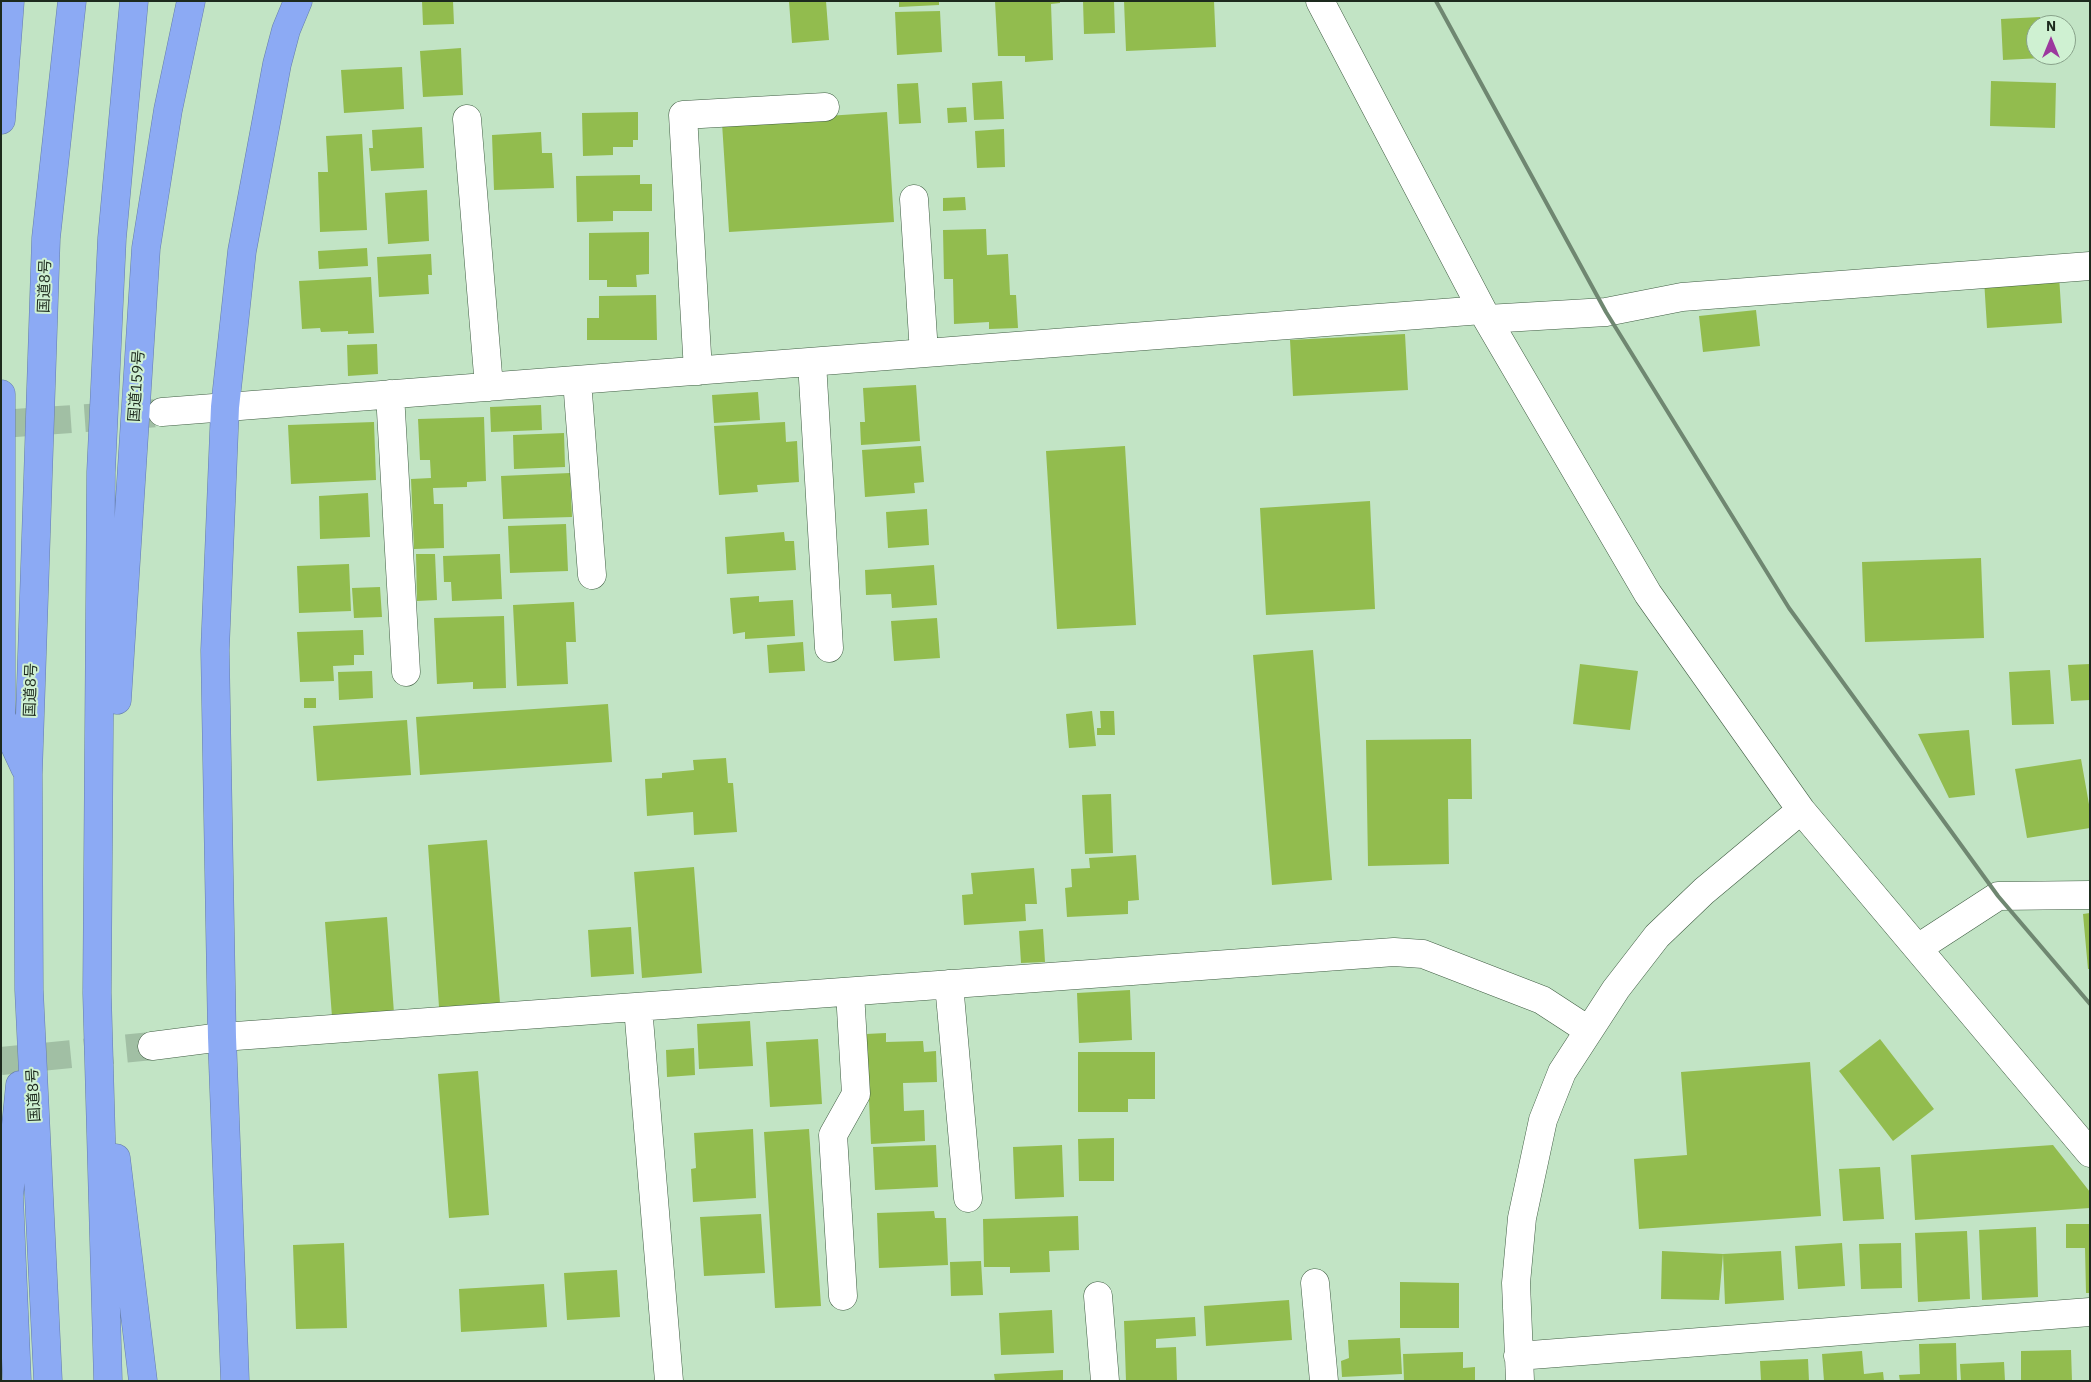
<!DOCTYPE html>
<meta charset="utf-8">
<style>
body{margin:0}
#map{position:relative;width:2091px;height:1382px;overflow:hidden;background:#c2e4c5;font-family:"IBM Plex Sans",sans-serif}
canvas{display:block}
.frame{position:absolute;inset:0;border:2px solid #1d2a1e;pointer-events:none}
.north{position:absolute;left:2026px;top:15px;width:50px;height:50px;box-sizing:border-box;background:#cff1d2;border:1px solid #88a18a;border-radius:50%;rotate:0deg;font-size:14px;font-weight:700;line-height:20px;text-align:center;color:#1d2a1e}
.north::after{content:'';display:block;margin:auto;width:18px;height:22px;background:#9c389e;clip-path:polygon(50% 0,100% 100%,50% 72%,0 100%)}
</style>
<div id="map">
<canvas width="2091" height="1382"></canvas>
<div class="frame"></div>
<div class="north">N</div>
</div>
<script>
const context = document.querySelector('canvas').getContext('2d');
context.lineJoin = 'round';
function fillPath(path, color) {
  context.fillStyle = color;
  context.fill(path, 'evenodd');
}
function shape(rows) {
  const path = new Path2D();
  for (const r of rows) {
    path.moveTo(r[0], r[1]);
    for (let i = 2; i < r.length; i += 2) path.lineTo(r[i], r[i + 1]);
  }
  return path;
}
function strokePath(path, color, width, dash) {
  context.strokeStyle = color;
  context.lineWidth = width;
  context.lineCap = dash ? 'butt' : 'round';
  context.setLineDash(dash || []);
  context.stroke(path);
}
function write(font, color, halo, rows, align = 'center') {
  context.font = font + ' "IBM Plex Sans","Noto Sans JP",sans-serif';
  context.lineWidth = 4;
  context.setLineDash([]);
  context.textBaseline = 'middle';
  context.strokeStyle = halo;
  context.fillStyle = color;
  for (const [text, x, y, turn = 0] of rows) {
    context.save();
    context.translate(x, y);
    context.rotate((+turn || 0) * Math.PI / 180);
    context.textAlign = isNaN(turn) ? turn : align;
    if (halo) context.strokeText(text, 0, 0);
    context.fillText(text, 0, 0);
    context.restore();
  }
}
fillPath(shape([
 [422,1,453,1,454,24,423,25],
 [789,1,826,1,829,40,792,43],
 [899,1,939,1,939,5,899,7],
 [995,1,1060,1,1060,3,1051,4,1053,60,1025,62,1025,56,998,56],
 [1083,1,1114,1,1115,33,1084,34],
 [1124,1,1214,1,1216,47,1126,51],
 [940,11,942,52,897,55,895,12],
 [2040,17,2040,25,2036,25,2036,55,2042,55,2042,58,2003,60,2001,19],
 [461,48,463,95,423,97,420,51],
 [402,67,404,109,344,113,341,70],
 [1002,81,1004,119,974,120,972,83],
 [1991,81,2056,83,2055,128,1990,126],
 [918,83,921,123,899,124,897,84],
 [966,107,967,122,948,123,947,108],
 [638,112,638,140,633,140,633,147,613,147,613,155,583,156,582,113],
 [887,112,894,222,729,232,722,123],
 [422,127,424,168,371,171,369,148,373,148,372,130],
 [1004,129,1005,167,977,168,975,131],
 [541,132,542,153,552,153,554,188,494,190,492,135],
 [362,134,367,230,320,232,318,172,328,172,326,136],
 [640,175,640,184,652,184,652,211,613,211,613,221,577,222,576,176],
 [427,190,429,241,388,244,385,193],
 [965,197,966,210,943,211,943,198],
 [986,229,987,255,1008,254,1010,295,1016,295,1018,328,989,329,989,322,954,324,953,279,944,279,943,230],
 [649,232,649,274,636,275,637,287,607,287,607,280,589,280,589,233],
 [367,248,368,266,319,269,318,251],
 [431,254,432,275,428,275,429,294,379,297,377,257],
 [2059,275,2062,323,1987,328,1984,279],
 [371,277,374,333,348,334,348,331,321,332,320,328,302,329,299,281],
 [656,295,657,340,587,340,587,318,599,318,599,296],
 [1756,310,1760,346,1703,352,1699,316],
 [1405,334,1408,390,1293,396,1290,340],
 [377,344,378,374,348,376,347,345],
 [916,385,920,441,861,445,860,422,865,422,863,388],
 [758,392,760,420,714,423,712,395],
 [541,405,542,430,491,432,490,407],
 [484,417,486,481,467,482,467,487,433,488,434,504,443,504,444,548,414,549,411,479,431,478,430,460,420,460,418,419],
 [374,422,376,480,291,484,288,425],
 [785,422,786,442,797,441,799,482,757,485,758,492,719,495,714,426],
 [564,433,565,467,514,469,513,435],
 [921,446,924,482,914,483,915,493,865,497,862,450],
 [1125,446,1136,625,1057,629,1046,451],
 [570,473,572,517,503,519,501,476],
 [368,493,370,537,320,539,319,496],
 [1370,501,1375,609,1266,615,1260,508],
 [927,509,929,545,888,548,886,512],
 [566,524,568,571,510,573,508,526],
 [784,532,785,541,794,541,796,570,727,574,725,537],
 [416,554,435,554,437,600,417,601],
 [500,554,502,599,452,601,451,582,444,582,443,556],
 [1981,558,1984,638,1865,642,1862,562],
 [349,564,351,611,299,613,297,566],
 [934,565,937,605,892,608,891,594,866,595,865,570],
 [380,587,382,617,354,618,352,588],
 [759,596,759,602,793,600,795,636,745,639,745,632,733,634,730,598],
 [574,602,576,642,566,642,568,684,517,686,513,605],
 [504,616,506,688,473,689,473,682,437,684,434,618],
 [937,618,940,658,894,661,891,621],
 [363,630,364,655,354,655,354,665,333,666,334,681,300,682,297,632],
 [803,642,805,671,769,673,767,645],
 [1313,650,1332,880,1272,885,1253,655],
 [1580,664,1638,671,1630,730,1573,724],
 [2090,664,2090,700,2071,701,2068,665],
 [2050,670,2054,724,2012,725,2009,672],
 [372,671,373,698,339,700,338,672],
 [304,698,316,698,316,708,304,708],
 [608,704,612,762,420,775,416,717],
 [1092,711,1096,746,1069,748,1066,714],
 [1100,711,1114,711,1115,735,1097,735,1097,728,1101,728],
 [407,720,411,775,317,781,313,726],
 [1969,730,1975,795,1949,798,1918,734],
 [1471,739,1472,799,1448,799,1449,864,1368,866,1366,740],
 [726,758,728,783,733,783,737,832,694,835,693,812,647,816,645,779,662,778,662,773,694,770,693,760],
 [2081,759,2090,810,2090,828,2027,838,2015,769],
 [1111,794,1113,853,1085,854,1082,795],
 [487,840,500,1003,439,1007,428,845],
 [1136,855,1139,900,1128,901,1128,914,1067,917,1065,888,1072,887,1071,869,1090,868,1089,858],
 [694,867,702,973,642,978,634,872],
 [1034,868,1037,904,1025,904,1026,921,964,925,962,895,973,894,971,873],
 [2090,913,2090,969,2088,969,2083,914],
 [387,917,394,1013,332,1017,325,922],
 [631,927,634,974,591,977,588,930],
 [1043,929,1045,962,1021,963,1019,931],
 [1130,990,1132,1040,1079,1043,1077,993],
 [750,1021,753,1066,699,1069,697,1024],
 [886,1033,886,1042,923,1041,924,1052,936,1051,937,1082,903,1083,904,1111,924,1110,925,1141,871,1144,866,1034],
 [818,1039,822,1104,770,1107,766,1042],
 [1880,1039,1934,1109,1893,1141,1839,1071],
 [694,1048,695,1075,667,1077,666,1050],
 [1078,1052,1155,1052,1155,1099,1128,1099,1128,1112,1078,1112],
 [1810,1062,1821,1216,1639,1229,1634,1159,1687,1155,1681,1072],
 [478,1071,489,1215,449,1218,438,1074],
 [753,1129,756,1198,693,1202,691,1169,696,1168,694,1133],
 [809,1129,821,1306,775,1308,764,1132],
 [1114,1138,1114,1181,1079,1181,1078,1139],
 [936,1145,938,1187,875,1190,873,1147],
 [1062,1145,1064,1197,1015,1199,1013,1147],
 [2053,1145,2090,1192,2090,1208,1915,1220,1911,1155],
 [1880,1167,1884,1219,1843,1221,1839,1169],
 [934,1211,935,1218,946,1218,948,1265,879,1268,877,1213],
 [761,1214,765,1273,704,1276,700,1217],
 [1078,1216,1079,1250,1049,1251,1050,1272,1010,1273,1010,1267,984,1267,983,1219],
 [2066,1224,2090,1224,2090,1293,2086,1293,2085,1248,2066,1248],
 [2036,1227,2038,1297,1982,1300,1979,1230],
 [1967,1231,1970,1299,1918,1302,1915,1233],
 [344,1243,347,1328,296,1329,293,1245],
 [1842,1243,1845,1286,1798,1289,1795,1246],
 [1901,1243,1902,1288,1861,1289,1859,1244],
 [1662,1251,1723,1254,1719,1300,1661,1299],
 [1781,1251,1784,1300,1725,1304,1723,1254],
 [981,1261,983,1295,951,1296,950,1262],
 [617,1270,620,1317,567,1320,564,1273],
 [1400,1282,1459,1283,1459,1328,1400,1328],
 [544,1284,547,1327,461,1332,459,1289],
 [1289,1300,1292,1340,1206,1346,1204,1306],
 [1052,1310,1054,1353,1001,1355,999,1313],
 [1195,1317,1196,1336,1156,1339,1156,1348,1176,1347,1177,1381,1126,1381,1124,1321],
 [1400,1338,1402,1374,1342,1377,1341,1361,1349,1358,1348,1340],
 [1956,1343,1957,1381,1900,1381,1899,1375,1920,1374,1919,1344],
 [2071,1350,2072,1381,2021,1381,2021,1351],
 [1862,1351,1864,1374,1883,1372,1884,1381,1824,1381,1822,1354],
 [1463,1352,1463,1368,1475,1367,1475,1381,1404,1381,1403,1354],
 [1808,1359,1809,1381,1761,1381,1760,1361],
 [2004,1362,2005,1381,1961,1381,1960,1364],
 [1063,1370,1063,1381,995,1381,994,1374]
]), '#92bc4e');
strokePath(shape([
 [1,424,158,413],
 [1,1061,152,1046]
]), '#a1bfa4', 28, [28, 14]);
const minor = shape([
 [1320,1,1487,319,1648,594,1801,810,2090,1153],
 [467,119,489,387],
 [914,199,924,353],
 [1487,319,1606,312,1682,297,2090,266],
 [812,362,829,648],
 [698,371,683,115,825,107],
 [577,380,592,575],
 [390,394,406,672],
 [162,412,1482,310],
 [1918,948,1998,896,2090,895],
 [949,984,968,1198],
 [638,1007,669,1381],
 [152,1046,222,1037,1394,952,1423,954,1542,1000,1588,1030],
 [1315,1283,1324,1381],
 [843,1296,833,1135,856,1094,850,992],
 [1098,1296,1105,1381],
 [1518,1356,2090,1312],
 [1520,1381,1516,1283,1522,1218,1543,1120,1562,1072,1616,989,1657,936,1704,891,1801,810]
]);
const highway = shape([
 [1,120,10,1],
 [1,394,1,716,25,768],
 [117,700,146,248,168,110,191,1],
 [116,1158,143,1381],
 [17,1381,9,1196,20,1085],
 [48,1381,29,990,28,774,46,238,72,1],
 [108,1381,97,993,101,472,112,238,134,1],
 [235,1381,222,1037,215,650,225,407,242,251,277,64,286,30,298,1]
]);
strokePath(minor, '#405d43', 29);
strokePath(highway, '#657da9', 29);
strokePath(minor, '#fff', 28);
strokePath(highway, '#8caaf4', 28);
strokePath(shape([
 [1436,1,1606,312,1789,608,1998,896,2090,1004]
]), '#6f8771', 4);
write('15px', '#1d2a1e', '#cff1d2', [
 ["国道8号",45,286,-88],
 ["国道159号",137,386,-86],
 ["国道8号",31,690,-88],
 ["国道8号",34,1095,-93]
]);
</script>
